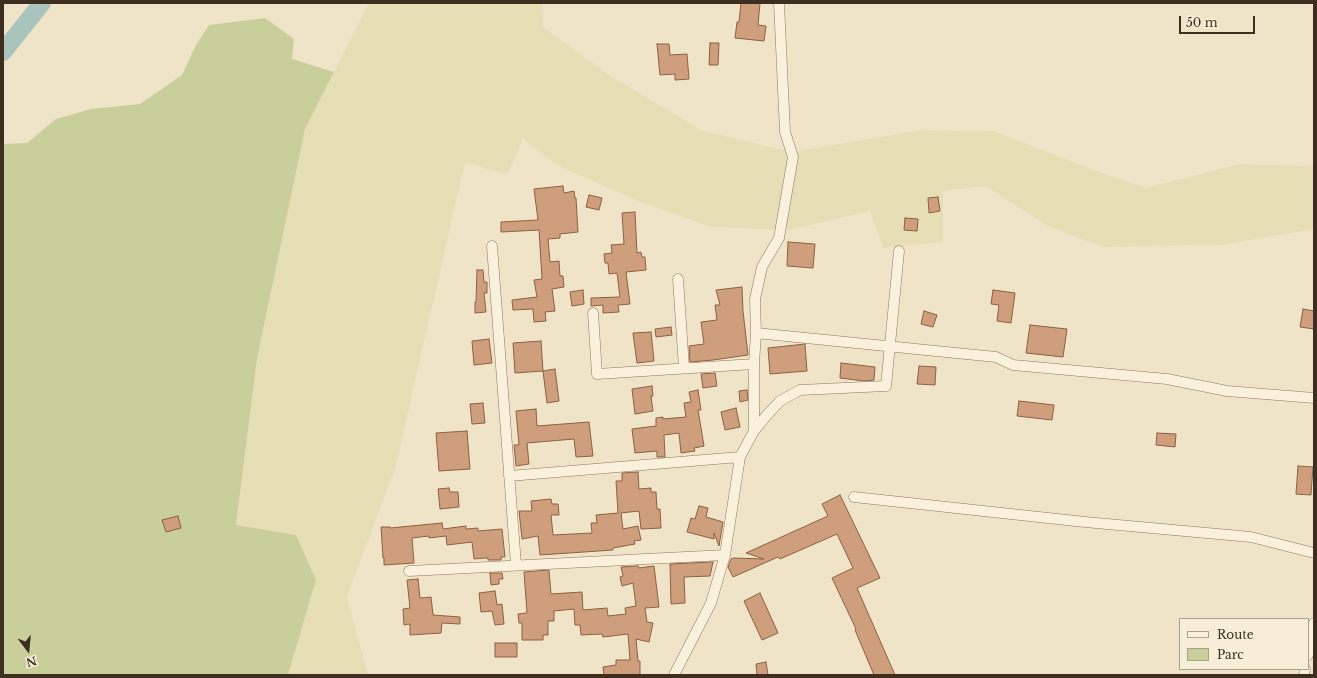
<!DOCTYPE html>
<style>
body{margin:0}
#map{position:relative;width:1317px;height:678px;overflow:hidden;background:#f0e4c8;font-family:"Libre Baskerville",serif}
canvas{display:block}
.frame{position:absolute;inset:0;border:4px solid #3d2e20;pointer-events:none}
.legend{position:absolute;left:1179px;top:618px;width:130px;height:52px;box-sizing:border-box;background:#f7eed8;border:1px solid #ada18e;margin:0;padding:5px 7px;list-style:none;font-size:12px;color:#3d2e20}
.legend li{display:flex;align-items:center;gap:8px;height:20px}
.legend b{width:20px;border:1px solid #ada18e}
.north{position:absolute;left:8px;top:630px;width:40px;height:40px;-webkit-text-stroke:3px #f7eed8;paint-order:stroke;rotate:164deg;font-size:11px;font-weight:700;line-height:16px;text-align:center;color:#3d2e20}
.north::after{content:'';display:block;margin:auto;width:14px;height:18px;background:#3d2e20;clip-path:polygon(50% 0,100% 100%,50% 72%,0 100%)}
.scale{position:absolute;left:1179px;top:16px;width:76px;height:18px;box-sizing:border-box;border:2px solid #3d2e20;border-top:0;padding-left:5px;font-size:12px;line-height:14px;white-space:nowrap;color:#3d2e20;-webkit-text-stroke:3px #f7eed8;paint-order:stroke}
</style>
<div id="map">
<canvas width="1317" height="678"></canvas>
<div class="frame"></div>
<ul class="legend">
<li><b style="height:5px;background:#faf1dc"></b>Route</li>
<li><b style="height:11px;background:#c9cf9b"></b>Parc</li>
</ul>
<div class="north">N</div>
<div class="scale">50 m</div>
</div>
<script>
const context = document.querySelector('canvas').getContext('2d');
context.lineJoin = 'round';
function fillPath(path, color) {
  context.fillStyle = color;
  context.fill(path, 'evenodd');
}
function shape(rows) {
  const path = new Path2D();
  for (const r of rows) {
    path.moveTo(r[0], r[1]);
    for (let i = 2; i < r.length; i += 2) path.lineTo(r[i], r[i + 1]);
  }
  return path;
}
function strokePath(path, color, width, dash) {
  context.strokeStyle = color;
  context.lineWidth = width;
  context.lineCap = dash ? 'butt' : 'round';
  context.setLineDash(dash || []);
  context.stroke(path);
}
fillPath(shape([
 [369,3,542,3,543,27,612,77,703,131,792,152,922,130,994,131,1085,167,1146,188,1240,164,1314,166,1314,229,1221,245,1103,247,1048,226,985,186,943,191,943,242,883,248,870,211,789,230,711,227,633,199,557,165,523,139,507,175,465,162,395,469,347,597,368,675,288,675,316,580,236,526,257,359,305,129]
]), '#e6deb5');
fillPath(shape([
 [265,18,294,39,292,59,334,72,305,129,257,359,236,525,296,535,316,580,288,675,3,675,3,144,27,143,56,119,91,109,140,104,182,75,196,45,209,25]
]), '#c9cf9b');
strokePath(shape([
 [3,52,42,3]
]), '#a9c4bc', 18);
const building = shape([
 [741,3,760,3,758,25,766,26,764,41,735,38,737,22,739,22,741,3],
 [710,43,719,43,718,65,709,65,710,43],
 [657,44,669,44,670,55,687,54,689,79,675,80,675,74,660,75,657,44],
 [563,186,564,193,574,191,575,198,576,198,578,232,560,234,560,238,548,239,550,262,559,261,560,276,563,276,564,287,552,289,555,311,545,312,546,321,534,322,533,309,513,310,512,300,537,297,534,280,542,279,539,230,501,232,501,222,538,220,534,189,563,186],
 [589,195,602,198,599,210,586,207,589,195],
 [938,197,940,211,929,213,928,198,938,197],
 [635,212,637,253,641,252,642,257,645,257,646,270,626,272,630,304,618,305,619,312,603,313,603,305,591,306,591,298,620,297,617,273,609,274,608,263,605,263,604,254,612,253,611,245,624,244,622,213,635,212],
 [905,218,918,219,917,231,904,230,905,218],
 [788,242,815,244,813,268,787,266,788,242],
 [477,270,483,270,484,282,487,282,487,293,484,293,486,312,475,313,475,302,476,302,477,270],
 [742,287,743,311,748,355,713,360,690,362,689,346,704,344,701,322,717,320,715,305,720,305,716,290,742,287],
 [583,290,584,304,572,306,570,292,583,290],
 [993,290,1015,293,1011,323,997,321,999,305,991,304,993,290],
 [1303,309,1314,311,1314,329,1300,327,1303,309],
 [924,311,937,315,933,327,921,324,924,311],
 [1030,325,1067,329,1063,357,1026,353,1030,325],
 [671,327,672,335,656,337,655,329,671,327],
 [651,332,654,361,637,363,633,333,651,332],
 [489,339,492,363,474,365,472,341,489,339],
 [541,341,543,371,515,373,513,343,541,341],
 [805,344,807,371,770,374,768,348,805,344],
 [841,363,875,367,874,380,864,381,840,378,841,363],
 [919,366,936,367,935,385,917,384,919,366],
 [555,369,559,401,547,403,543,371,555,369],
 [715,373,717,386,703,388,701,374,715,373],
 [652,386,653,396,651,396,653,411,635,414,632,389,652,386],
 [698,390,701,410,698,410,704,446,694,448,695,451,681,453,679,433,664,435,665,457,657,457,657,451,635,453,632,429,656,426,656,418,663,417,663,419,686,417,684,403,691,402,689,392,698,390],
 [747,390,748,400,740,402,739,391,747,390],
 [1019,401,1054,405,1052,420,1017,416,1019,401],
 [483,403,485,423,472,424,470,404,483,403],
 [736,408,740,427,725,430,721,412,736,408],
 [536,409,537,426,589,422,593,456,576,457,574,439,527,443,529,464,516,466,514,445,519,445,516,411,536,409],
 [467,431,470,469,439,471,436,433,467,431],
 [1157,433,1176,434,1175,447,1156,445,1157,433],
 [1298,466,1313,467,1311,495,1296,494,1298,466],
 [638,472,639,489,651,488,651,492,656,492,657,509,660,509,661,528,641,529,639,511,621,513,623,529,638,526,641,540,634,541,635,544,613,548,613,550,540,555,538,536,522,539,519,511,532,511,531,501,551,499,552,504,558,504,559,515,551,515,553,535,592,533,591,523,597,523,596,515,618,513,616,481,622,481,622,473,638,472],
 [449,488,450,492,458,492,459,507,440,509,438,489,449,488],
 [840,495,880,578,857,588,895,675,874,675,855,630,856,629,832,578,853,568,837,534,780,559,778,557,733,577,728,567,731,559,733,558,764,559,746,553,828,516,822,504,840,495],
 [699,506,708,508,706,517,723,522,719,546,714,533,714,539,687,532,691,518,695,519,699,506],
 [178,516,181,528,166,532,162,520,178,516],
 [442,523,443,529,466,526,466,529,478,528,478,531,502,529,505,557,501,557,501,560,488,560,488,558,485,558,474,559,472,542,447,545,446,536,429,538,429,536,412,538,414,563,384,565,384,558,383,558,381,527,390,527,390,528,442,523],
 [713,562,710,576,684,577,685,603,671,604,670,564,713,562],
 [638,566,639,568,654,566,659,607,645,608,647,622,653,623,649,642,636,639,638,661,640,661,640,675,604,675,603,667,616,665,616,660,630,660,628,634,603,637,602,634,581,635,580,625,575,625,574,609,554,611,554,621,548,621,548,635,543,635,543,640,522,640,522,623,519,623,518,614,527,613,524,572,549,570,551,594,582,592,583,610,607,608,608,616,626,614,625,608,636,606,633,583,622,586,620,577,623,576,621,567,638,566],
 [490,573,502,573,503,579,499,579,499,584,491,585,490,573],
 [418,579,420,598,431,597,433,615,460,617,460,624,442,623,441,633,410,635,410,624,404,625,403,609,410,608,407,580,418,579],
 [495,591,497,605,502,604,504,624,495,625,492,611,481,612,479,593,495,591],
 [760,593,778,633,762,640,744,601,760,593],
 [495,643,517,643,517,657,495,657,495,643],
 [766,662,768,675,757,675,756,664,766,662]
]);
fillPath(building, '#cf9f7d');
strokePath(building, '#8d5f41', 1);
const minor = shape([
 [492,246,516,565],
 [678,279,684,368],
 [593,313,597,374,754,364],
 [756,333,996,357,1013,365,1167,379,1227,391,1314,398],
 [754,431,767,415,780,401,800,390,886,386,899,251],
 [509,476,740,457],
 [854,497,1085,522,1251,537,1314,553],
 [409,571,725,555],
 [1308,655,1314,623],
 [674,675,711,603,725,555,740,457,754,431,754,364,756,333,755,299,762,267,779,238,793,157,785,132,779,3],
 [1304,675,1305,669]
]);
strokePath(minor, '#8d765c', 11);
strokePath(minor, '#faf1dc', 10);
</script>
